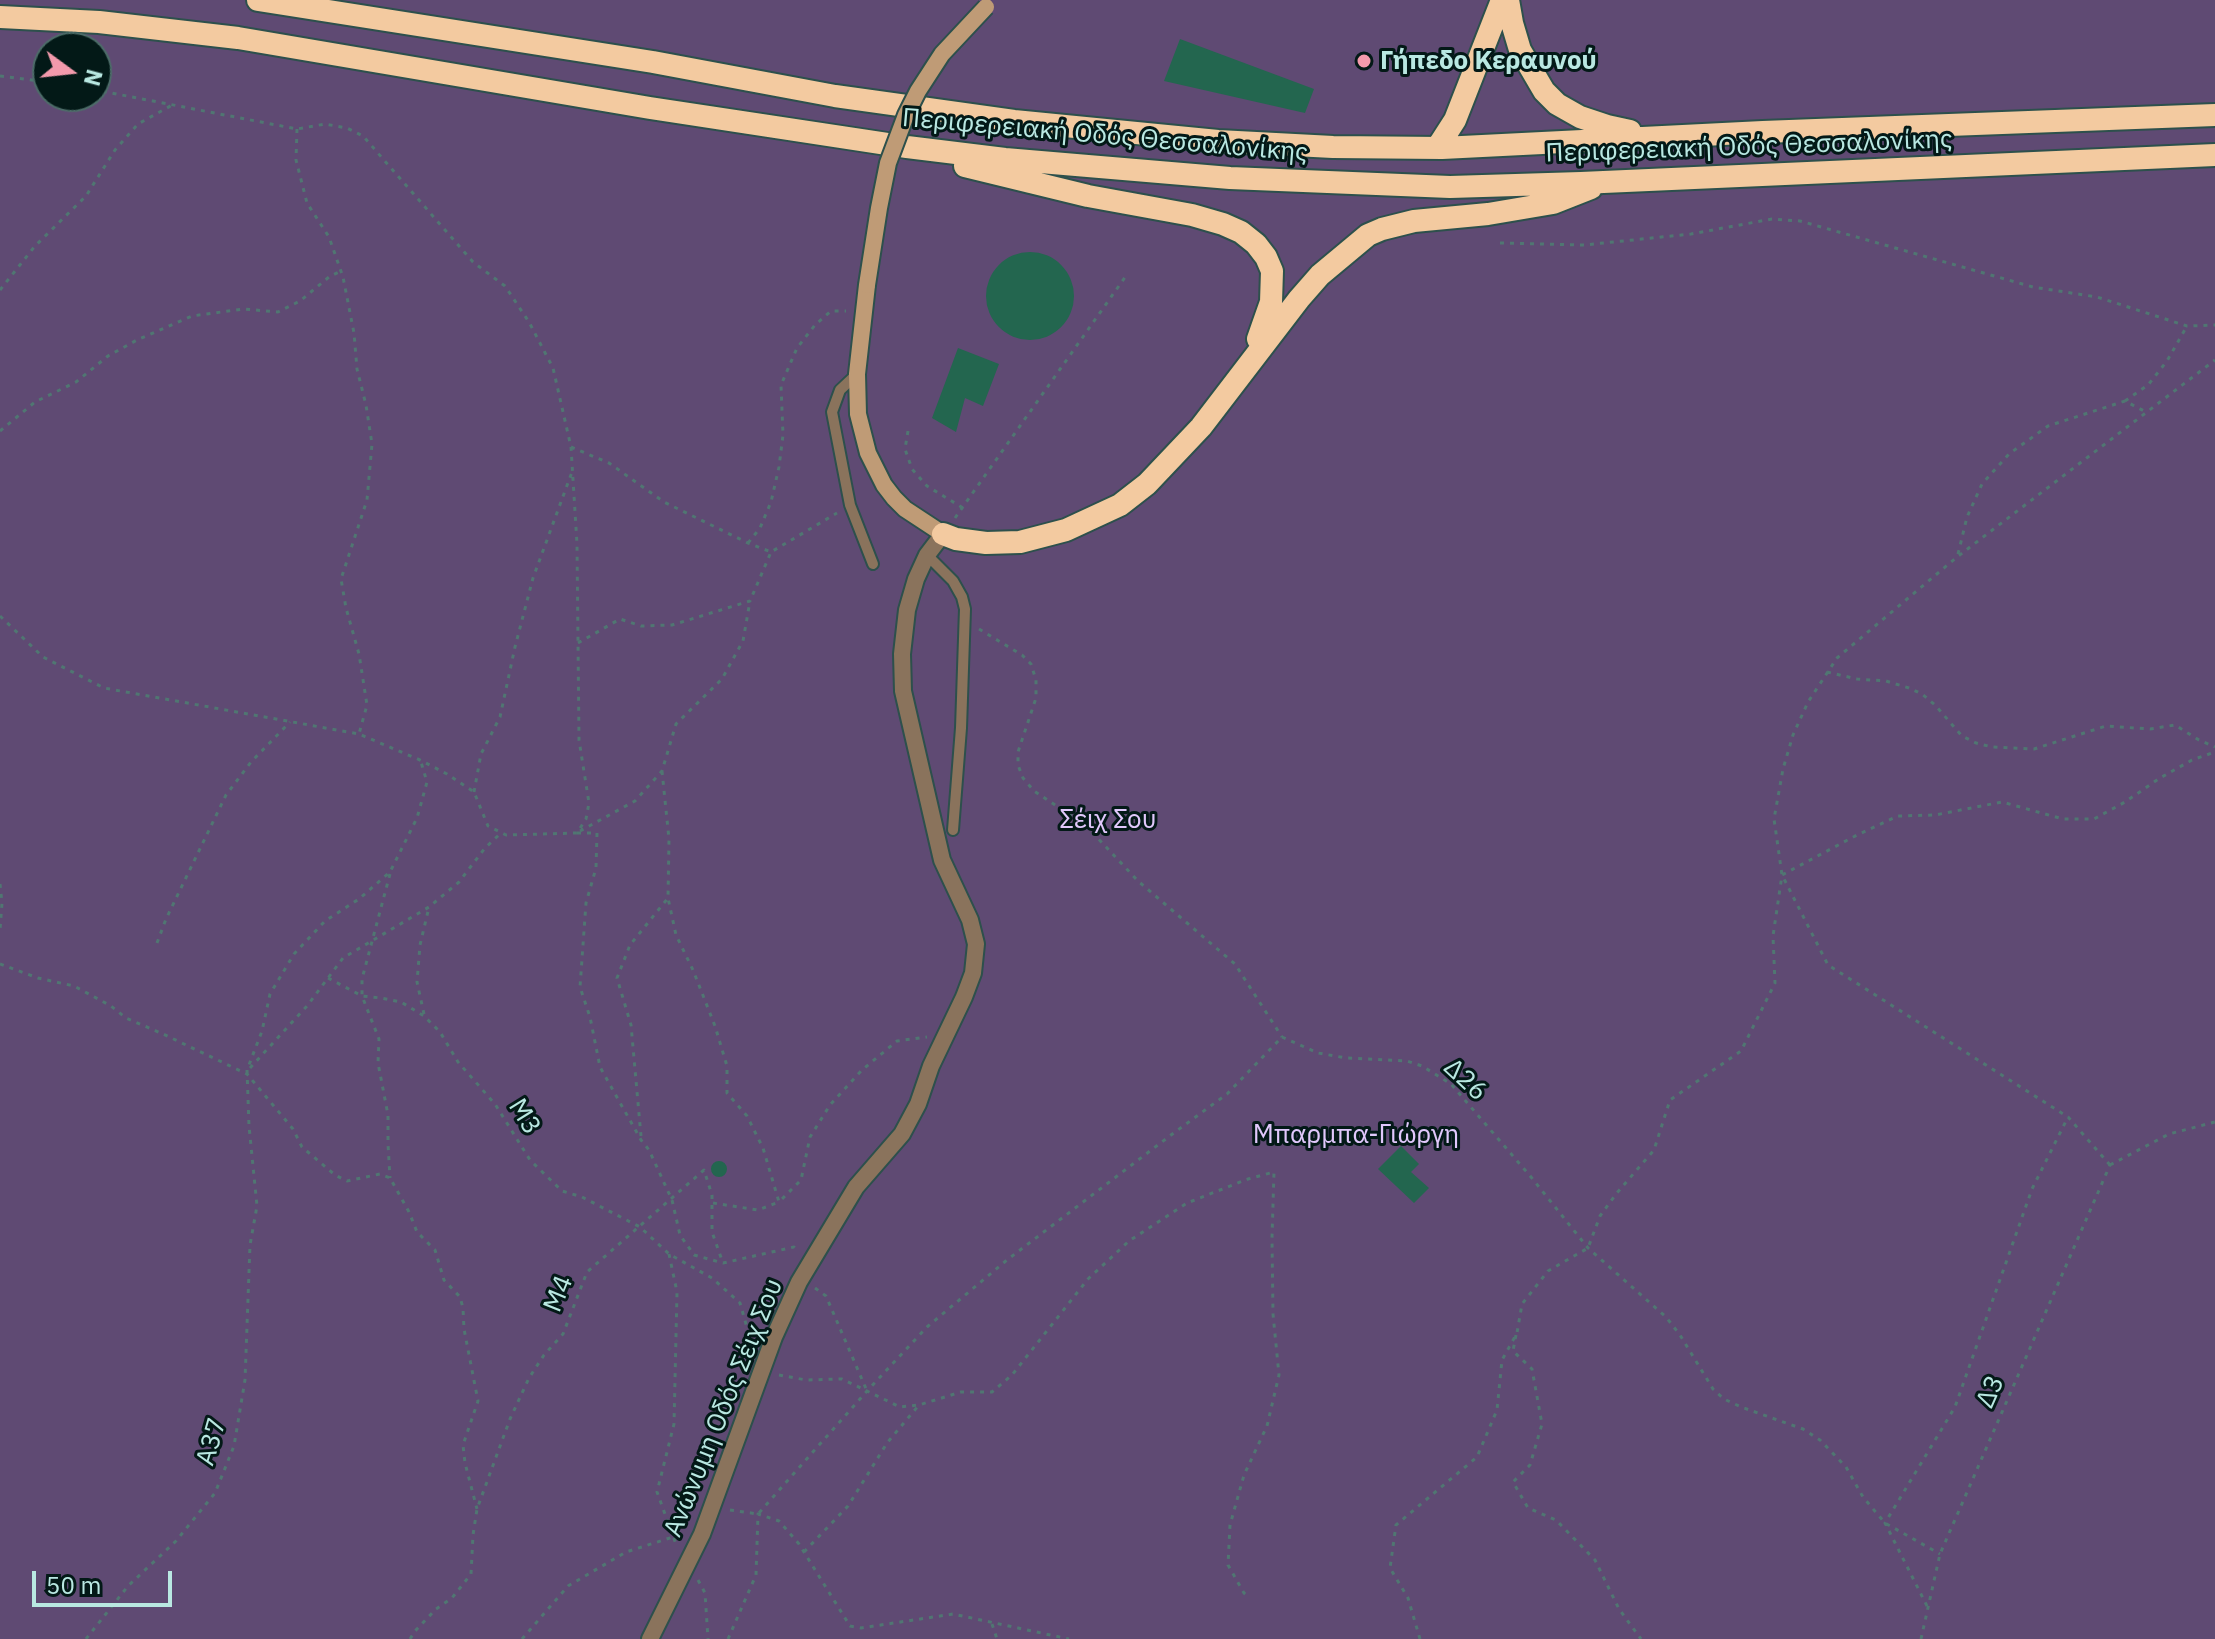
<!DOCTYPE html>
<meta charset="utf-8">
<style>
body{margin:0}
#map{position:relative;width:2215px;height:1639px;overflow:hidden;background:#123330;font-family:"IBM Plex Sans",sans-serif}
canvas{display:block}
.north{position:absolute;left:32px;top:32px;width:80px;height:80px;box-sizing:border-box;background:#031917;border:2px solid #4c6c68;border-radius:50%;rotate:105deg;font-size:22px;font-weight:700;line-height:32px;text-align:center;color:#b9e8e2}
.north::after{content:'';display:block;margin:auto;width:28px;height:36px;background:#f39aac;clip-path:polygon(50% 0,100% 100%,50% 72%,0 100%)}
.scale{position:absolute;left:32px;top:1571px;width:140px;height:36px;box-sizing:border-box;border:4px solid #b9e8e2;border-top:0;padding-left:10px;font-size:24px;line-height:28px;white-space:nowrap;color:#b9e8e2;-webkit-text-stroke:6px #031917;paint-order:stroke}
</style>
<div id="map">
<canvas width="2215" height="1639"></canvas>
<div class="north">N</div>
<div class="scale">50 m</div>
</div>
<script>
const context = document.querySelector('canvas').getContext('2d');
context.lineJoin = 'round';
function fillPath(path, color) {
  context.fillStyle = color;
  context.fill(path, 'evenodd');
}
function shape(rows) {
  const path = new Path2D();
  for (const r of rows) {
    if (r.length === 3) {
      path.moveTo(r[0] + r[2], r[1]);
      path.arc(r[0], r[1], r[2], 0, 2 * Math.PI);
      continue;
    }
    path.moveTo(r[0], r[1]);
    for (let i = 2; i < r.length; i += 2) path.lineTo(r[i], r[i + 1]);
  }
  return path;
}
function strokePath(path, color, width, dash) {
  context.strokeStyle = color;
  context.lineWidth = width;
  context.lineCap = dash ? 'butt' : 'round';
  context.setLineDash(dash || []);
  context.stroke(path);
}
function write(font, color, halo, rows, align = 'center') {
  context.font = font + ' "IBM Plex Sans",sans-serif';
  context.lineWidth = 6;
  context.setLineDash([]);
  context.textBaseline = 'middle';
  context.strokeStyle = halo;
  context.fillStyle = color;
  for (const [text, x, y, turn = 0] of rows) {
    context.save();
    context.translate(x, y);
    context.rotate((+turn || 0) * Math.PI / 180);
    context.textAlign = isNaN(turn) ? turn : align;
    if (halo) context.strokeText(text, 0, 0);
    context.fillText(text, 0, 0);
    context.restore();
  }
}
fillPath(shape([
 [0,0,2215,0,2215,1639,0,1639],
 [48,48,96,48,96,96,48,96]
]), '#5f4a73');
fillPath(shape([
 [1180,39,1314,89,1305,113,1164,81],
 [1030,296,44],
 [958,348,999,364,983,406,965,398,956,432,932,418],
 [1401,1146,1419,1164,1411,1172,1429,1188,1414,1203,1378,1169],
 [719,1169,8]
]), '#23664f');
const service = shape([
 [857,374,840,390,832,412,850,505,873,564],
 [927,555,953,581,962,597,965,609,961,728,953,830]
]);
const tertiary = shape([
 [650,1639,702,1534,774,1337,799,1282,856,1187,902,1134,918,1104,931,1066,964,997,973,973,976,944,970,920,942,860,903,691,902,654,907,610,916,579,927,555,943,534]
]);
const secondary = shape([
 [867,285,857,374,858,414,868,453,884,485,894,498,905,509,943,534]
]);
const trunk = shape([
 [258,0,653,62,835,96,1014,121,1218,141,1333,147,1442,148,1763,132,2215,115],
 [1508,0,1512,23,1520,50,1544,91,1557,104,1580,117,1607,126,1630,131],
 [0,17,99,22,238,38,650,108,907,147,1005,159,1230,178,1450,187,1581,183,2215,155],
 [1437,148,1455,120,1502,0],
 [965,166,1088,196,1192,215,1223,224,1241,232,1256,244,1266,257,1272,271,1271,302,1258,339],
 [943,534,956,539,986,543,1020,542,1066,530,1120,505,1147,484,1201,427,1299,299,1320,275,1368,235,1382,229,1414,221,1488,214,1553,203,1591,188]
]);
strokePath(service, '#2d504c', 14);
strokePath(tertiary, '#2d504c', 20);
strokePath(secondary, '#2d504c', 20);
strokePath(trunk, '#2d504c', 26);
strokePath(shape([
 [0,76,48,82],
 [297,129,296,160,307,203,329,237,343,277,354,333,357,369,366,405,372,444,367,500,341,579,346,608,359,654,367,705,359,734],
 [1500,243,1584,245,1691,234,1772,219,1800,221,2033,287,2097,297,2187,326,2215,325],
 [0,290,35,246,86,196,115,150,138,124,174,104],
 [2125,401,2148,385,2167,361,2187,326],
 [0,431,35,402,76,382,108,356,137,340,192,316,243,309,278,312,300,301,329,277,341,271],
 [908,431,905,449,912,469,927,486,963,508],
 [571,447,609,463,664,502,748,543,771,552,837,513],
 [955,518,1128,273],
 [748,543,760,528,771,502,779,467,783,435,781,385,797,348,815,325,831,311,846,311],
 [1958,554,1967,517,1982,484,2009,454,2048,426,2125,401,2146,412],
 [0,616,43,657,104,688,359,734,420,760,447,774,474,792,488,826,506,835,577,833,586,819,589,803,579,740,577,544,571,447,553,368,529,322,505,286,473,262,363,136,347,128,325,124,297,129,96,90],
 [979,629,1022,655,1031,664,1036,680,1036,698,1018,752,1018,765,1023,778,1034,791,1073,817,1091,831,1138,881,1235,964,1282,1037],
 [578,643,620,619,641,626,672,625,750,601,771,552],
 [1827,672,1857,679,1886,681,1909,688,1922,694,1935,705,1962,736,1976,743,1992,747,2034,749,2106,726,2150,729,2175,725,2199,740,2215,747],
 [662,771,669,839,668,898,676,935,693,970,715,1026,727,1066,727,1093,747,1116,763,1148,779,1202,801,1180,810,1137,830,1105,862,1070,897,1041,927,1037],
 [474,792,481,754,500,717,515,647,533,578,572,472],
 [580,831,635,801,662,771,676,724,722,679,743,641,750,601],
 [577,833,597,833,596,868,586,903,580,987,590,1017,600,1067,641,1140,649,1150,672,1200,680,1235,694,1255,723,1263,794,1247,799,1252],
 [390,874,362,979,362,996,379,1039,378,1063,388,1115,388,1144,390,1178],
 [0,884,2,903,0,930],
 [157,943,166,919,226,795,251,762,290,722],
 [0,964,38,978,74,986,111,1006,126,1018,163,1034,247,1074,293,1129,302,1147,335,1175,347,1181,380,1174,390,1178,409,1212,417,1232,435,1250,444,1280,460,1297,463,1308,464,1329,478,1401,463,1445,465,1463,477,1509],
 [328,978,362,996,381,998,401,1002,424,1016,440,1032,458,1062,495,1104,530,1160,562,1191,582,1197,640,1227,669,1254,712,1278,740,1303,752,1345],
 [424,1014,417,982,420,945,429,907],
 [1282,1037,1318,1053,1346,1058,1407,1061,1422,1066,1451,1084,1531,1177,1588,1248,1666,1317,1680,1335,1713,1389,1724,1399,1741,1407,1803,1429,1820,1440,1846,1467,1863,1497,1885,1523,1940,1554],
 [250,1068,307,1006,343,958,429,907,459,882,485,848,501,833],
 [641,1136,631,1025,617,978,630,945,668,898],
 [2110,1165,2068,1117,1828,965,1782,875,1774,819,1783,769,1793,735,1808,702,1837,658,1957,557,2215,360],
 [2110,1165,2169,1134,2215,1122],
 [713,1203,758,1210,779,1202],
 [669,1254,677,1292,674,1424,657,1492,677,1547],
 [815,1288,826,1296,867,1391],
 [1516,1335,1513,1351,1532,1369,1542,1424,1530,1465,1513,1482,1528,1508,1556,1520,1595,1560,1619,1609,1641,1639],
 [779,1375,806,1380,842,1379,900,1407,919,1405,961,1392,992,1392,1012,1375,1088,1279,1129,1241,1187,1203,1248,1179,1274,1172,1272,1238,1273,1314,1279,1375,1267,1426,1244,1475,1230,1525,1228,1565,1244,1593,1249,1597],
 [730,1510,758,1514,867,1391,927,1327,1007,1260,1171,1135,1227,1094,1282,1037],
 [804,1552,848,1506,887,1443,919,1405],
 [698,1580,705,1593,708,1639],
 [1927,1606,1885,1523,1955,1407,2032,1189,2068,1117],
 [992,1624,997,1639],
 [86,1639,128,1586,176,1541,215,1493,234,1446,245,1380,250,1245,257,1206,249,1126,247,1070,262,1031,270,994,294,954,325,921,359,899,390,872,417,818,427,782,421,762],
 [410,1639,415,1631,436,1609,452,1598,471,1574,473,1535,477,1509,510,1419,529,1378,544,1355,563,1334,587,1272,704,1170,712,1195,712,1232,723,1263],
 [522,1639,568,1586,626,1552,673,1537],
 [728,1639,756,1575,758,1514,779,1521,799,1544,850,1626,861,1628,953,1614,1069,1639],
 [1420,1639,1408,1598,1390,1568,1396,1525,1477,1457,1497,1410,1502,1360,1517,1333,1522,1304,1548,1271,1588,1248,1600,1216,1616,1194,1654,1150,1670,1100,1741,1051,1775,983,1773,936,1782,875,1857,835,1898,816,1935,815,2002,802,2063,819,2094,819,2125,802,2160,778,2192,760,2215,752],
 [1921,1639,1940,1554,2110,1165]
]), '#507672', 3, [4, 6]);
strokePath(service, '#8a735c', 10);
strokePath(tertiary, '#8a735c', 16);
strokePath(secondary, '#bf9b76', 16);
strokePath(trunk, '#f3caa0', 22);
const secondaryBridge = shape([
 [867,285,879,208,888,163,906,115,918,91,942,54,986,7]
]);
strokePath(secondaryBridge, '#2d504c', 20, []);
strokePath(secondaryBridge, '#bf9b76', 16);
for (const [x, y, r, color] of [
 [1364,61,8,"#f39aac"]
]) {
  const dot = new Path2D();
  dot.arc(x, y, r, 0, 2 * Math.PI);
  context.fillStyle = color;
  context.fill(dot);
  strokePath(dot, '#031917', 3);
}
write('bold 26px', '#b9e8e2', '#031917', [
 ["Γήπεδο Κεραυνού",1380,61]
], 'left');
write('26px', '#b9e8e2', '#031917', [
 ["Περιφερειακή Οδός Θεσσαλονίκης",1105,136,5],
 ["Περιφερειακή Οδός Θεσσαλονίκης",1749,147,-2],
 ["Δ26",1465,1080,43],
 ["M3",524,1117,58],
 ["M4",559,1294,-68],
 ["Δ3",1991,1392,-66],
 ["Ανώνυμη Οδός Σέιχ Σου",724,1408,-68],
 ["Α37",212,1442,-74]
]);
write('26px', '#e1c8fc', '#031917', [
 ["Σέιχ Σου",1108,820],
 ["Μπαρμπα-Γιώργη",1356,1135]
]);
</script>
